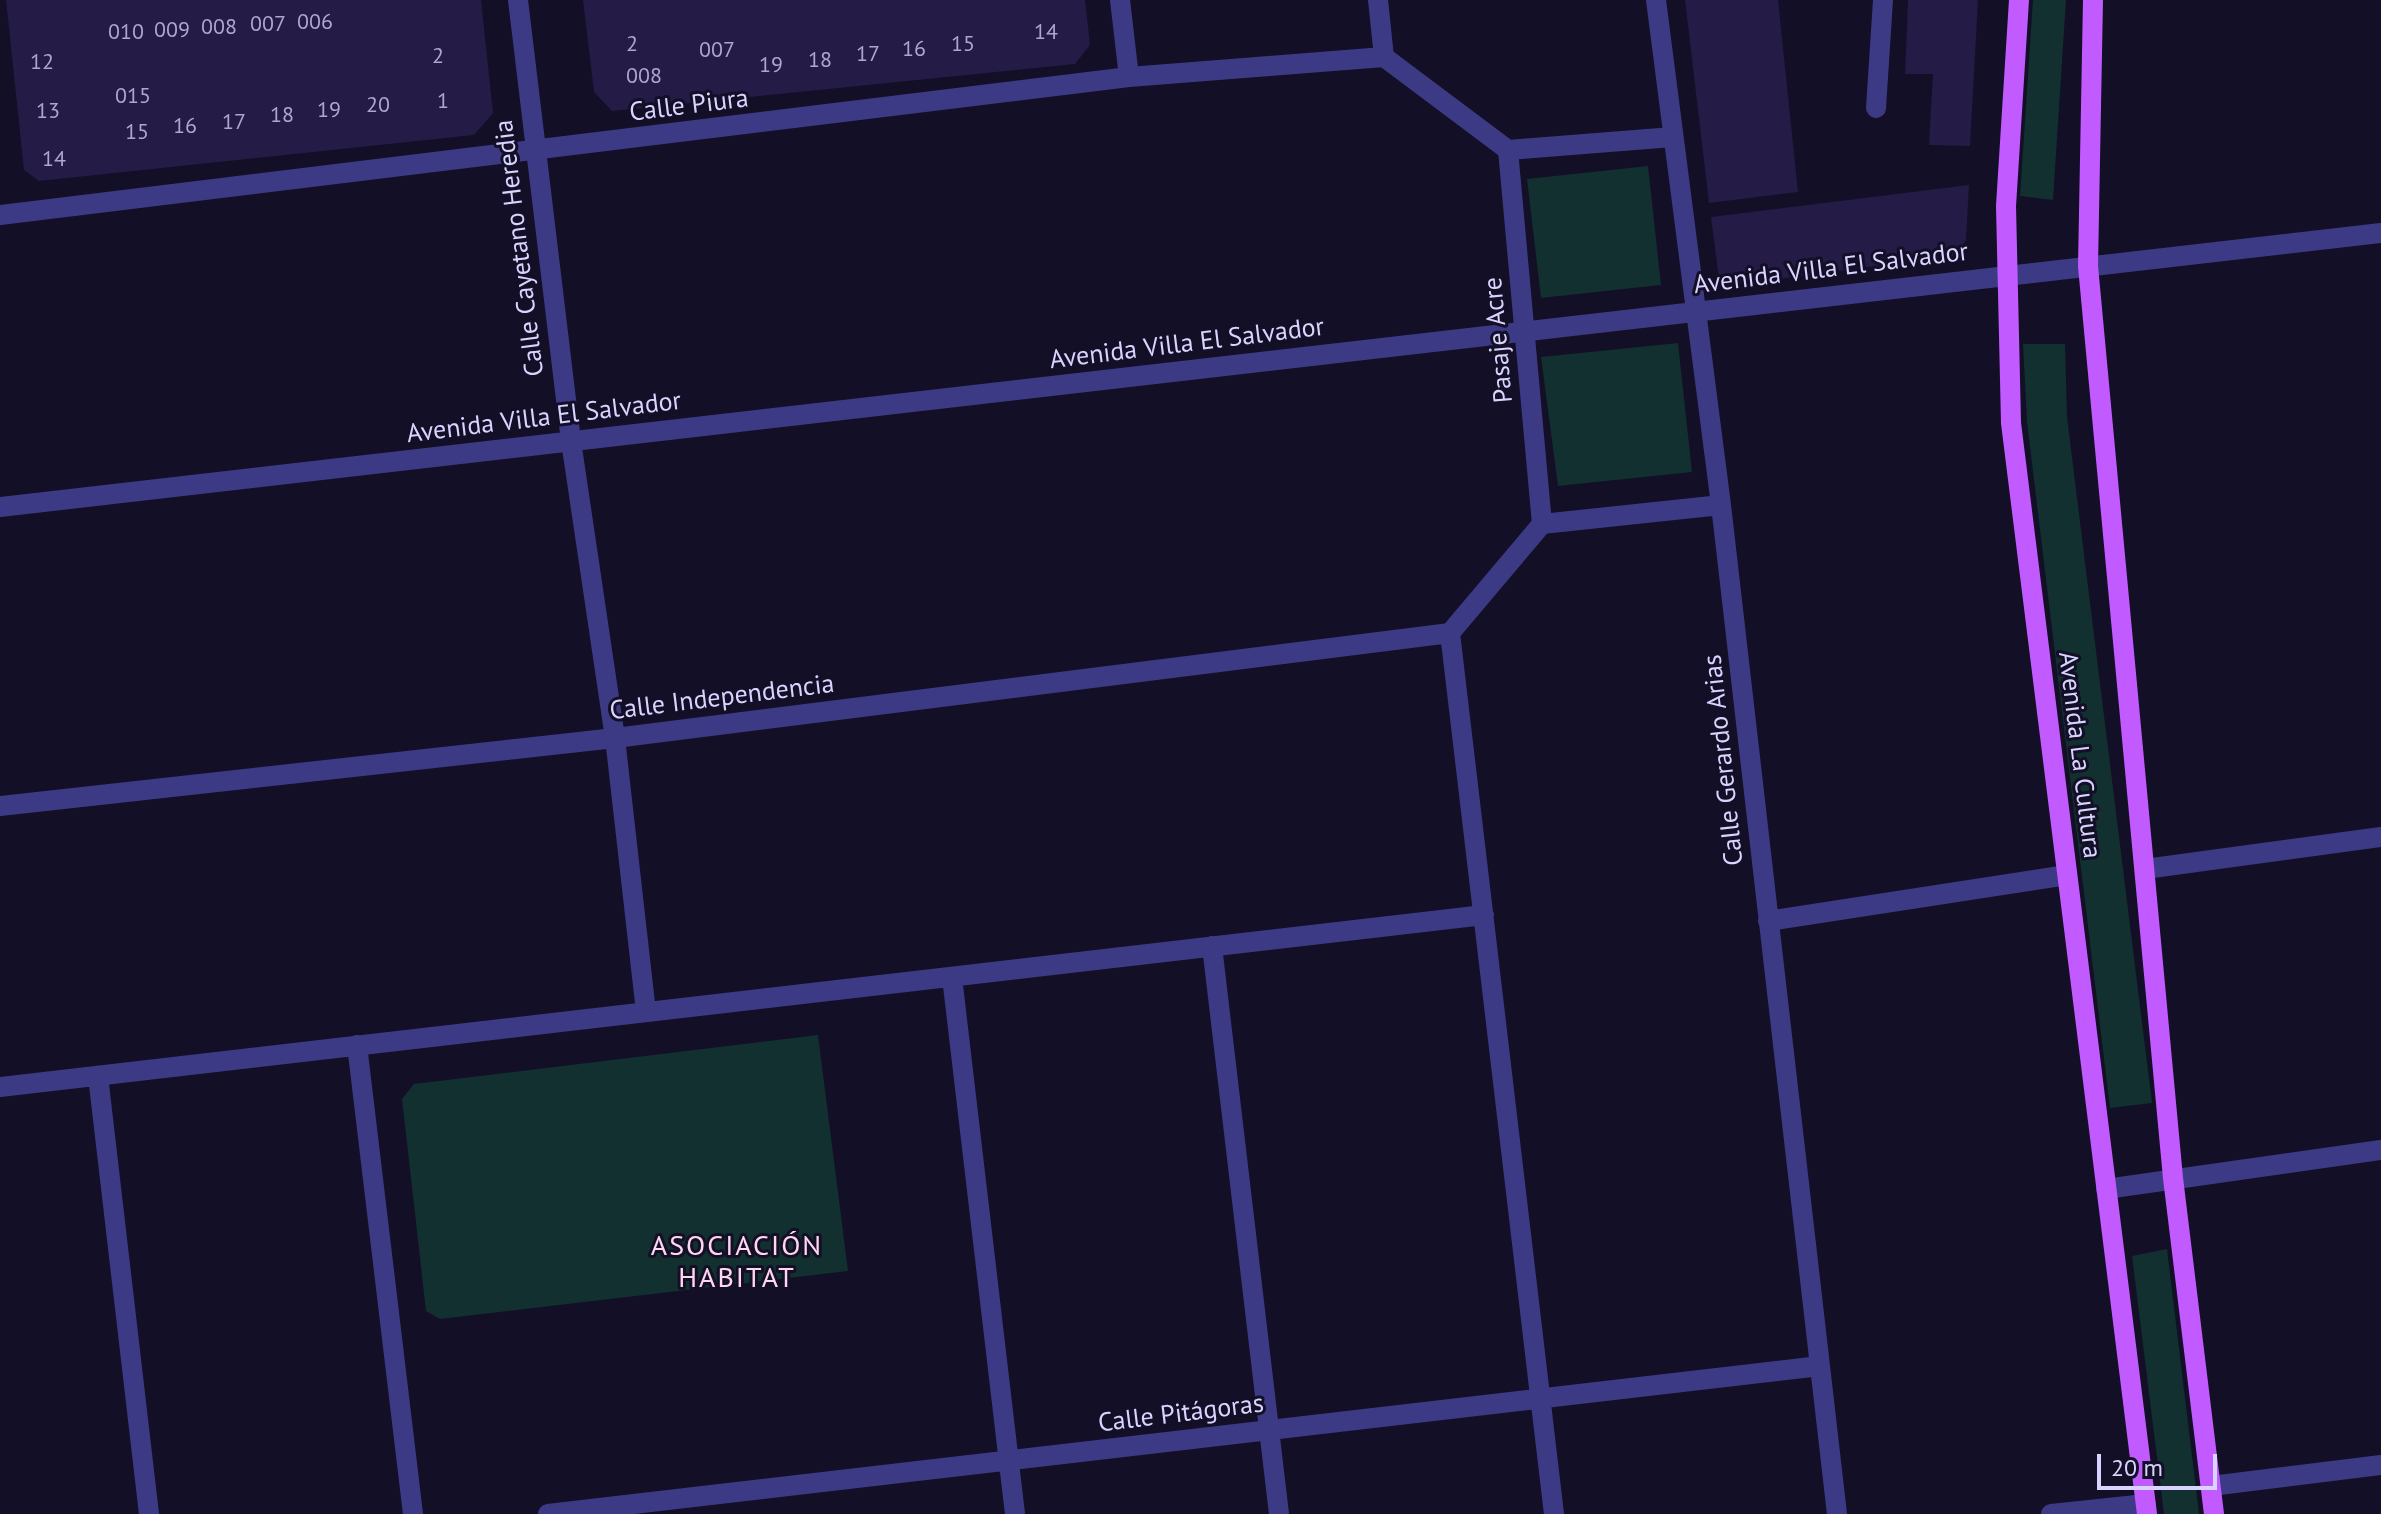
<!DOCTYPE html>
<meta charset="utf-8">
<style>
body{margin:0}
#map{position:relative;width:2381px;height:1514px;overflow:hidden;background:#130f26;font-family:"PT Sans",sans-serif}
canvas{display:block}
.scale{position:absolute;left:2097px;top:1454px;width:120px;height:36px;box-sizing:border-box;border:4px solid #d9d4ff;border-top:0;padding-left:10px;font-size:24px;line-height:28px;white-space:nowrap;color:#d9d4ff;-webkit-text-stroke:6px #130f26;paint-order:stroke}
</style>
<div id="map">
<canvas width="2381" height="1514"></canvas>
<div class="scale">20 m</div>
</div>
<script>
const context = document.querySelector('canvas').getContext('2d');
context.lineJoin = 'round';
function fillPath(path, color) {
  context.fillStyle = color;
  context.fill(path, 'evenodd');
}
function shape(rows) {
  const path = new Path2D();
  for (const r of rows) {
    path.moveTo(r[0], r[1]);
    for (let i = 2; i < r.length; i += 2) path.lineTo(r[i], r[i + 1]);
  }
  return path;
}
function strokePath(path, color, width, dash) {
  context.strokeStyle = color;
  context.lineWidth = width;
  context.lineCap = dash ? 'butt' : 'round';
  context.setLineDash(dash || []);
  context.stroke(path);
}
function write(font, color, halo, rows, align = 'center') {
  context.font = font + ' "PT Sans",sans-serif';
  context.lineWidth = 6;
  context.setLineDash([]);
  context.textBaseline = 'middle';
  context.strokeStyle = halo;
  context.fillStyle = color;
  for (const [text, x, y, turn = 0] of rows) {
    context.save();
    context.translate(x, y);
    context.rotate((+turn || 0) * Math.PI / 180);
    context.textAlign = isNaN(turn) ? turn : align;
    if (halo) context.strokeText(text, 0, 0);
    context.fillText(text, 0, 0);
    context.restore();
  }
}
fillPath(shape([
 [2033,0,2066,0,2053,200,2020,196],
 [1648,166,1661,285,1541,298,1527,179],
 [1678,343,1692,472,1558,486,1541,357],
 [2023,344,2065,344,2067,417,2152,1103,2110,1108,2027,422],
 [818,1035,848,1271,440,1319,426,1311,402,1099,414,1084],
 [2167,1249,2199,1514,2164,1514,2132,1256]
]), '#12302f');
fillPath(shape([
 [6,0,481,0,493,113,474,135,39,181,24,170],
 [583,0,1085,0,1090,45,1075,64,612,111,594,92],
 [1685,0,1778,0,1798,192,1709,203],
 [1908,0,1978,0,1970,146,1929,145,1933,74,1905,74],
 [1969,185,1966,240,1956,255,1720,287,1711,217]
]), '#241b47');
strokePath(shape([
 [518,0,571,441,615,738,646,1012],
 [1120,0,1129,77],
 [1378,0,1384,57],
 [1656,0,1721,505,1837,1514],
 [1384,57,1508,150,1673,137],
 [1876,108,1883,0],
 [1508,150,1542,524],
 [0,215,1129,77,1384,57],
 [0,507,2381,233],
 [1542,524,1721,505],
 [1450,633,1554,1514],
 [1450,633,1542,524],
 [0,806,615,738,1450,633],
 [2145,869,2381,837],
 [1768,921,2067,875],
 [1212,946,1279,1514],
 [952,977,1015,1514],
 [357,1045,413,1514],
 [98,1076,149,1514],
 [0,1087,1484,915],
 [2106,1189,2381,1150],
 [2211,1486,2381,1465],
 [548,1514,1820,1366],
 [2051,1514,2146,1504]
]), '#3d3a85', 20);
strokePath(shape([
 [2019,0,2006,206,2011,423,2147,1514],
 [2093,0,2088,266,2173,1178,2214,1514]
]), '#c25bff', 20);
write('22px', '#aca6d1', null, [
 ["006",315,23],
 ["007",268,25],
 ["008",219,28],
 ["009",172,31],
 ["010",126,33],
 ["14",1046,33],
 ["2",632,45],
 ["15",963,45],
 ["16",914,50],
 ["007",717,51],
 ["17",868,55],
 ["2",438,57],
 ["18",820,61],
 ["12",42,63],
 ["19",771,66],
 ["008",644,77],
 ["015",133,97],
 ["1",443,102],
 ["20",378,106],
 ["19",329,111],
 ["13",48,112],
 ["18",282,116],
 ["17",234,123],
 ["16",185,127],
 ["15",137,133],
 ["14",54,160]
]);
write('26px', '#d9d4ff', '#130f26', [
 ["Calle Piura",689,106,-7],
 ["Calle Cayetano Heredia",520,248,-97],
 ["Avenida Villa El Salvador",1831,269,-7],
 ["Pasaje Acre",1499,340,-95],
 ["Avenida Villa El Salvador",1187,344,-7],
 ["Avenida Villa El Salvador",544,418,-7],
 ["Calle Independencia",722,698,-7],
 ["Avenida La Cultura",2079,755,83],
 ["Calle Gerardo Arias",1724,760,-96],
 ["Calle Pitágoras",1181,1414,-7]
]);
context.letterSpacing = '2px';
write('28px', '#ffd6f0', '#130f26', [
 ["ASOCIACIÓN",737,1247],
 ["HABITAT",737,1279]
]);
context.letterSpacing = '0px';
</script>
